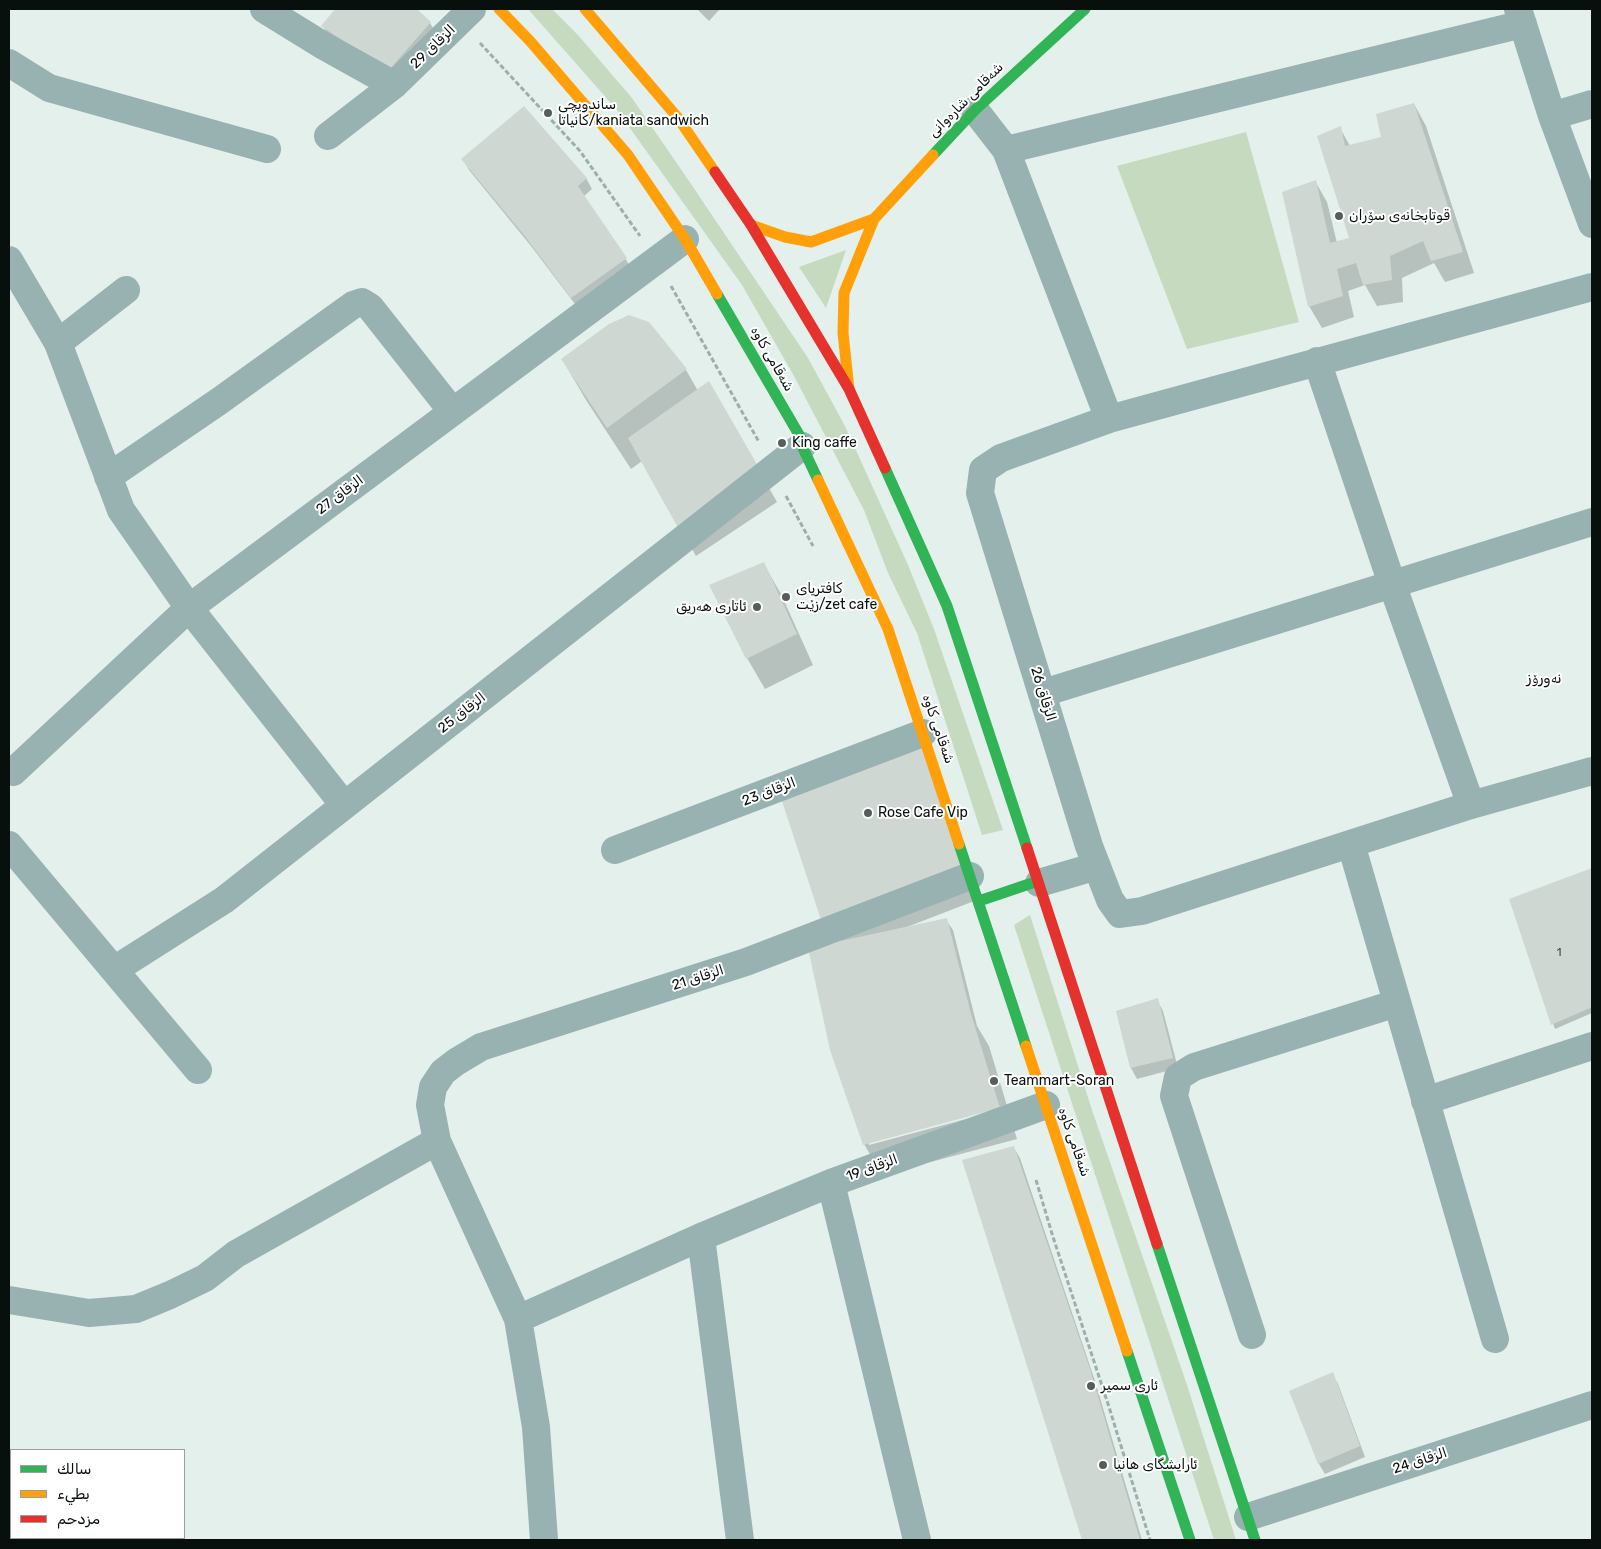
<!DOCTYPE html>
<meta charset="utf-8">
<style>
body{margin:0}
#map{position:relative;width:1601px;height:1549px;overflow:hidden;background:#e4f0ec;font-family:Rubik,"Noto Naskh Arabic",sans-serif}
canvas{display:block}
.frame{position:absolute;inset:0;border:10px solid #08100e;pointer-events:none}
.legend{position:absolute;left:10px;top:1449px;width:175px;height:90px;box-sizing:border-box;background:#fff;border:1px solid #9c9f9f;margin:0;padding:6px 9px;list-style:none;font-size:15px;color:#08100e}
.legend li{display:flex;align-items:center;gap:10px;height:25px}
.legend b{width:25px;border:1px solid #9c9f9f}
</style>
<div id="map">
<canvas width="1601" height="1549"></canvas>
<div class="frame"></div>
<ul class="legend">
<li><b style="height:6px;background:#30b455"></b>سالك</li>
<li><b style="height:6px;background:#ff9f0a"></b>بطيء</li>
<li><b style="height:6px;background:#e5322d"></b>مزدحم</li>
</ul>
</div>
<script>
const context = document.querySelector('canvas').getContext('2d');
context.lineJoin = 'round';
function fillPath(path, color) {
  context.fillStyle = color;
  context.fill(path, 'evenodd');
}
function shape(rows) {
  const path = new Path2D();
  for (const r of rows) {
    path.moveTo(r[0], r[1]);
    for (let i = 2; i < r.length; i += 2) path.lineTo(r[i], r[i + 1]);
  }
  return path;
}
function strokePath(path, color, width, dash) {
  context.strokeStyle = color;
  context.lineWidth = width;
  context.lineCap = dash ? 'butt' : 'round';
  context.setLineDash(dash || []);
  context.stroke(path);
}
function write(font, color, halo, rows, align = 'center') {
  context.font = font + ' Rubik,"Noto Naskh Arabic",sans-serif';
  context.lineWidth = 4;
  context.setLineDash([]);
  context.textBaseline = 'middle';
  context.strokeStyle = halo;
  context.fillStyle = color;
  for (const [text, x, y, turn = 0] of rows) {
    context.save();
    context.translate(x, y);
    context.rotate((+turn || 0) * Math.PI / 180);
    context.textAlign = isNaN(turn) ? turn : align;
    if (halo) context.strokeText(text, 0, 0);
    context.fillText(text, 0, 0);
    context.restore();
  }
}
fillPath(shape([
 [528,9,552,9,578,35,632,98,687,178,808,358,845,426,908,565,934,629,1003,830,982,835,917,633,888,573,864,510,794,376,742,285,617,110],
 [1246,132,1299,322,1187,349,1117,166],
 [846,250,826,308,799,267],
 [1030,915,1092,1110,1187,1385,1236,1540,1214,1540,1014,925]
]), '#c6dabf');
fillPath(shape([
 [336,9,415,9,430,23,440,39,398,86,332,42,323,26],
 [697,9,720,9,709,21],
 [1414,104,1426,126,1474,273,1445,282,1434,263,1402,278,1403,302,1377,306,1365,285,1348,291,1354,317,1322,328,1309,306,1315,181,1327,202,1337,243,1350,239,1340,128,1350,146,1382,138],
 [463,159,586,178,592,189,584,196,632,269,578,308,531,246,469,170],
 [562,359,686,370,698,391,709,383,777,502,696,556,642,461,631,469,586,400],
 [763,563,781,594,813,665,765,689,747,658],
 [779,790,982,898,907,927,907,928,946,920,953,930,977,1026,989,1046,1017,1139,882,1175,864,1144,834,944],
 [1006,1105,1007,1108,869,1145,869,1142],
 [1592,869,1592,1013,1555,1029,1510,900],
 [1157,1000,1163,1011,1178,1068,1137,1079,1131,1068,1118,1011],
 [1014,1148,1020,1158,1095,1381,1142,1540,1083,1540,963,1161],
 [1332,1374,1338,1384,1365,1457,1325,1474,1319,1464,1291,1392]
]), '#0003');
fillPath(shape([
 [335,9,417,9,431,22,388,71,321,26],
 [1414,103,1463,252,1431,261,1423,241,1390,256,1392,280,1363,285,1356,263,1337,269,1343,296,1308,307,1282,192,1316,180,1330,243,1349,238,1317,136,1341,126,1345,146,1381,137,1376,114],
 [524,106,587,178,578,186,627,258,571,298,524,235,461,159],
 [629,315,649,322,687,369,607,428,561,359,609,324],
 [709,381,766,480,682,535,628,438],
 [764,562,797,634,746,659,709,585],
 [922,738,970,876,825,932,778,789],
 [1592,868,1592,1007,1551,1025,1509,899],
 [947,918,971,1014,1000,1108,863,1145,830,1050,808,948],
 [1158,998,1173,1058,1130,1068,1116,1011],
 [1014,1146,1090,1369,1140,1540,1082,1540,962,1160],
 [1333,1372,1360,1446,1318,1464,1289,1391]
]), '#cfd7d3');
strokePath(shape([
 [480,43,580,151,640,236],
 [671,286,759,442],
 [786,496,813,546],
 [1036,1180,1053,1237,1109,1407,1150,1540]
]), '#9dafad', 3, [5, 2.5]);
strokePath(shape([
 [264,9,324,46,394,85,328,136],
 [1518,9,1552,116,1592,224],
 [9,63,49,88,267,149],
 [394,85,472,9],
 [975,110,1006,150,1109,419],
 [1552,116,1592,104],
 [1006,150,1523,24],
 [9,260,58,343,121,510,189,608,344,805],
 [1592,287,1109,419,1001,458,983,470,980,493,1089,846,1110,900,1120,914,1142,911,1471,805,1592,771],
 [58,343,126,290],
 [1317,361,1392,584,1471,805],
 [108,477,218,402,353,305,362,302,370,307,452,411],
 [1043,693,1592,522],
 [13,772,189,608,685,239],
 [1351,844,1495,1339],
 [9,845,198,1070],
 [615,850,923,733],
 [1039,883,1097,866],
 [114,970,224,900,802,446],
 [1425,1101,1592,1046],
 [831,1183,917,1540],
 [701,1237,740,1540],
 [9,1300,89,1313,136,1309,170,1295,205,1278,236,1254,437,1141],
 [518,1319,701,1237,831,1183,1046,1105],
 [1252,1335,1174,1096,1178,1077,1194,1067,1397,1003],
 [1248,1517,1592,1405],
 [544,1540,536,1427,518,1319,437,1141,430,1105,433,1087,443,1072,456,1062,481,1047,746,962,970,876]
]), '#98b2b2', 28);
strokePath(shape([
 [933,155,975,110,1085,9],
 [717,294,805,445,802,446,818,480],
 [885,468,947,606,1027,848],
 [959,844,1026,1046],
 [979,901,1038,881],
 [1157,1244,1255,1540],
 [1127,1351,1190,1540]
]), '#30b455', 11);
strokePath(shape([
 [499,9,530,41,628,155,685,239,717,294],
 [585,9,678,118,715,172],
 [751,225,785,237,811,242,874,219],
 [849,389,843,333,844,293,874,219,933,155],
 [818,480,888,629,959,844],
 [1026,1046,1127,1351]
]), '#ff9f0a', 11);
strokePath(shape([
 [715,172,751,225,849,389,885,468],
 [1027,848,1157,1244]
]), '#e5322d', 11);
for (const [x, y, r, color] of [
 [548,113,5,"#555e5c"],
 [1339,216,5,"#555e5c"],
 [782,443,5,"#555e5c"],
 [786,597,5,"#555e5c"],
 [757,607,5,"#555e5c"],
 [868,813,5,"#555e5c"],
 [994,1081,5,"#555e5c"],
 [1091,1386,5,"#555e5c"],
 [1103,1465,5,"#555e5c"]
]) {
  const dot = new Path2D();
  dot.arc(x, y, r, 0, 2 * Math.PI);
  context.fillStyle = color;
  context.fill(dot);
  strokePath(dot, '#fff', 2);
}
write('11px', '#3c4441', null, [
 ["1",1559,953]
]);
write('14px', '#08100e', '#fff', [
 ["الزقاق 29",433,47,-44],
 ["شەقامی شارەوانی",966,100,-45],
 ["شەقامی کاوە",772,359,60],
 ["الزقاق 27",340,495,-37],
 ["الزقاق 26",1043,694,73],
 ["الزقاق 25",462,713,-38],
 ["شەقامی کاوە",938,729,71],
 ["الزقاق 23",769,792,-21],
 ["الزقاق 21",698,978,-18],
 ["شەقامی کاوە",1074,1142,71],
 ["الزقاق 19",872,1168,-20],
 ["الزقاق 24",1420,1461,-18]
]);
write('14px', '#08100e', '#fff', [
 ["ساندویچی",558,105],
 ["کانیاتا/kaniata sandwich",558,121],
 ["قوتابخانەی سۆران",1349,216],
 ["King caffe",792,443],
 ["کافتریای",796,589],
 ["زێت/zet cafe",796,605],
 ["ئاتاری هەریق",747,607,"right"],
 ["Rose Cafe Vip",878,813],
 ["Teammart-Soran",1004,1081],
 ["ئارى سمير",1101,1386],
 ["ئارایشگای هانیا",1113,1465]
], 'left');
write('15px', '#08100e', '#fff', [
 ["نەورۆز",1544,679]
]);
</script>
